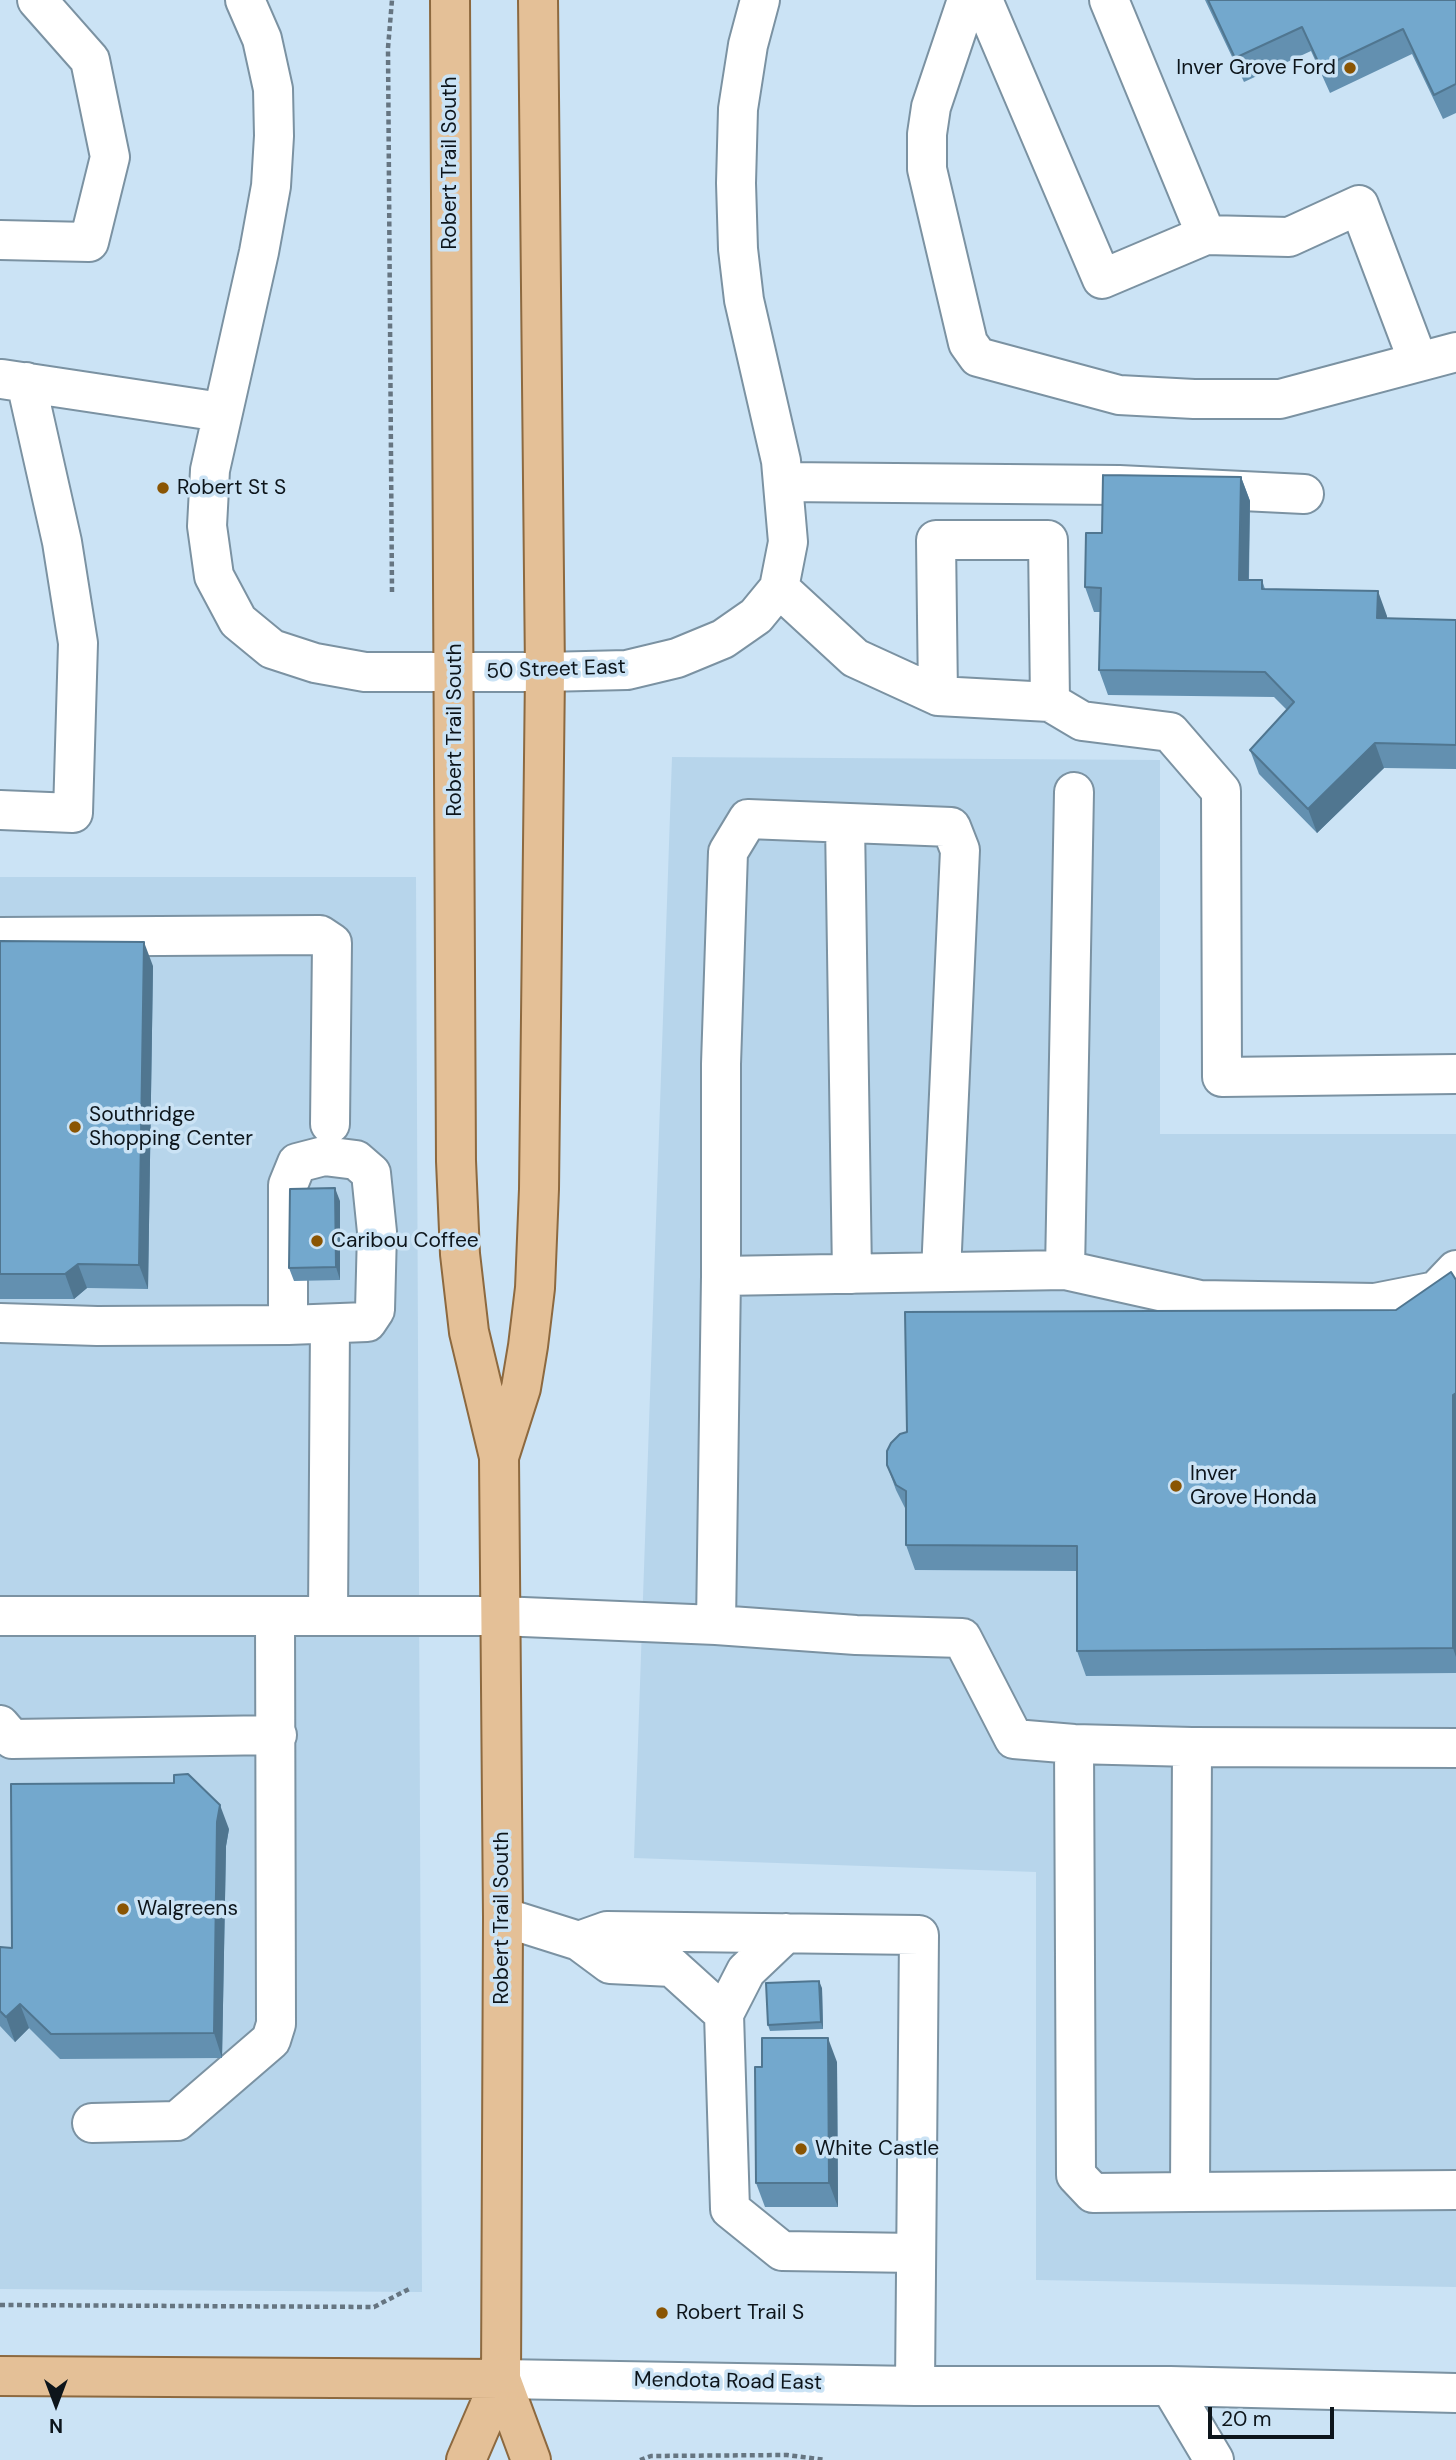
<!DOCTYPE html>
<style>
body{margin:0}
#map{position:relative;width:1456px;height:2460px;overflow:hidden;background:#cbe3f5;font-family:"DM Sans",sans-serif}
canvas{display:block}
.north{position:absolute;left:21px;top:2369px;width:70px;height:70px;-webkit-text-stroke:5px #cbe3f5;paint-order:stroke;rotate:180deg;font-size:19px;font-weight:700;line-height:28px;text-align:center;color:#0d151b}
.north::after{content:'';display:block;margin:auto;width:24px;height:32px;background:#0d151b;clip-path:polygon(50% 0,100% 100%,50% 72%,0 100%)}
.scale{position:absolute;left:1208px;top:2407px;width:126px;height:32px;box-sizing:border-box;border:4px solid #0d151b;border-top:0;padding-left:9px;font-size:21px;line-height:24px;white-space:nowrap;color:#0d151b;-webkit-text-stroke:5px #cbe3f5;paint-order:stroke}
</style>
<div id="map">
<canvas width="1456" height="2460"></canvas>
<div class="north">N</div>
<div class="scale">20 m</div>
</div>
<script>
const context = document.querySelector('canvas').getContext('2d');
context.lineJoin = 'round';
function fillPath(path, color) {
  context.fillStyle = color;
  context.fill(path, 'evenodd');
}
function shape(rows) {
  const path = new Path2D();
  for (const r of rows) {
    path.moveTo(r[0], r[1]);
    for (let i = 2; i < r.length; i += 2) path.lineTo(r[i], r[i + 1]);
  }
  return path;
}
function strokePath(path, color, width, dash) {
  context.strokeStyle = color;
  context.lineWidth = width;
  context.lineCap = dash ? 'butt' : 'round';
  context.setLineDash(dash || []);
  context.stroke(path);
}
function write(font, color, halo, rows, align = 'center') {
  context.font = font + ' "DM Sans",sans-serif';
  context.lineWidth = 7;
  context.setLineDash([]);
  context.textBaseline = 'middle';
  context.strokeStyle = halo;
  context.fillStyle = color;
  for (const [text, x, y, turn = 0] of rows) {
    context.save();
    context.translate(x, y);
    context.rotate((+turn || 0) * Math.PI / 180);
    context.textAlign = isNaN(turn) ? turn : align;
    if (halo) context.strokeText(text, 0, 0);
    context.fillText(text, 0, 0);
    context.restore();
  }
}
fillPath(shape([
 [672,757,1160,760,1160,1134,1456,1134,1456,2287,1036,2280,1036,1872,634,1858],
 [0,877,416,877,422,2292,0,2289]
]), '#b7d5eb');
const minor = shape([
 [245,0,262,39,273,89,274,136,271,186,259,252,210,470,207,526,214,576,238,621,272,649,315,663,365,672,545,672,627,670,677,658,723,639,756,616,779,588,788,542,781,461,744,300,738,249,736,183,738,109,748,45,760,0],
 [967,0,931,107,927,134,927,169,968,343,978,357,1119,395,1194,399,1280,399,1456,352],
 [983,0,1102,279,1206,235,1109,0],
 [1206,235,1289,237,1359,205,1418,361],
 [0,240,89,242,110,157,90,60,37,0],
 [2,379,221,412],
 [783,482,1119,485,1304,494],
 [779,588,855,658,938,696,1050,702,1082,721,1170,732,1221,791,1222,1077,1456,1074],
 [938,696,936,540,1048,540,1050,702],
 [0,810,73,813,78,643,62,542,26,382],
 [845,823,852,1274],
 [0,937,320,935,332,943,330,1124],
 [1065,1270,1074,792],
 [721,1276,721,1064,728,852,748,819,951,827,960,850,941,1272],
 [0,1323,97,1326,288,1325,367,1322,375,1310,377,1232,371,1173,356,1160,324,1156,297,1163,288,1185,288,1325],
 [0,1616,499,1616,716,1625,856,1635,962,1638,1014,1739,1074,1744,1192,1747,1456,1748],
 [328,1616,330,1324],
 [716,1625,721,1276,1065,1270,1200,1300,1375,1303,1436,1291,1456,1270],
 [0,1725,12,1739,277,1735],
 [1074,1744,1076,2175,1093,2193,1190,2192],
 [1192,1747,1190,2192,1456,2190],
 [503,1917,579,1941,610,1964,672,1967,724,2014],
 [786,1933,746,1971,724,2014,730,2209,782,2251,916,2253],
 [579,1941,607,1931,919,1935,915,2386],
 [92,2123,177,2121,271,2040,276,2024,275,1616],
 [501,2379,915,2386,1170,2386,1456,2393],
 [1170,2386,1214,2460]
]);
const major = shape([
 [450,0,456,1161,460,1254,469,1332,499,1457,503,1917,501,2379,531,2460],
 [499,1457,521,1388,528,1346,535,1288,539,1189,545,672,538,0],
 [0,2376,501,2379],
 [466,2460,501,2379]
]);
strokePath(minor, '#7b92a2', 42);
strokePath(major, '#8d693f', 42);
strokePath(shape([
 [392,592,388,48,392,0],
 [0,2305,374,2307,409,2289],
 [640,2460,651,2456,787,2455,826,2460]
]), '#667581', 4.5, [5, 3.5]);
strokePath(minor, '#fff', 38);
strokePath(major, '#e4c097', 38);
fillPath(shape([
 [1205,0,1456,0,1456,113,1443,119,1412,54,1330,93,1311,51,1244,82],
 [1241,477,1250,501,1249,580,1262,580,1265,589,1387,616,1387,618,1456,620,1456,769,1384,768,1317,833,1259,774,1250,750,1287,710,1274,697,1108,695,1099,670,1100,612,1094,612,1085,587,1102,533],
 [0,941,153,966,148,1289,87,1288,74,1299,0,1299],
 [340,1201,340,1280,294,1281,289,1268],
 [1456,1280,1456,1673,1086,1676,1077,1651,1077,1571,915,1570,906,1545,906,1510,896,1490,887,1465,1396,1310],
 [229,1829,226,1846,222,2058,60,2059,29,2028,15,2042,0,2026,0,1947,12,1948],
 [822,1988,823,2029,770,2031,768,2025],
 [837,2062,838,2207,765,2207,756,2183]
]), '#6390b0');
fillPath(shape([
 [1241,477,1250,501,1248,604,1239,580],
 [1378,591,1387,616,1386,643,1377,618],
 [1375,743,1384,768,1317,833,1308,809],
 [144,942,153,966,148,1289,139,1265],
 [335,1188,340,1201,340,1280,336,1267],
 [78,1264,87,1288,74,1299,65,1274],
 [1456,1393,1456,1657,1453,1648,1453,1395],
 [220,1805,229,1829,226,1846,222,2058,214,2033,217,1822],
 [819,1981,822,1988,823,2029,821,2022],
 [20,2004,29,2028,15,2042,6,2017],
 [828,2038,837,2062,838,2207,829,2183]
]), '#507690');
const building = shape([
 [1208,0,1456,0,1456,84,1434,95,1403,29,1321,68,1302,27,1235,58,1208,0],
 [1103,475,1241,477,1239,580,1262,580,1262,589,1378,591,1377,618,1456,620,1456,745,1375,743,1308,809,1250,750,1294,702,1265,672,1099,670,1101,588,1085,587,1086,533,1102,533,1103,475],
 [0,941,144,942,139,1265,78,1264,65,1274,0,1274,0,941],
 [335,1188,336,1267,289,1268,290,1189,335,1188],
 [1451,1272,1456,1280,1456,1393,1453,1395,1453,1648,1077,1651,1077,1546,906,1545,906,1491,896,1485,887,1465,887,1451,891,1443,900,1434,907,1432,905,1312,1396,1310,1451,1272],
 [188,1774,220,1805,217,1822,214,2033,51,2034,20,2004,6,2017,0,2011,0,1947,12,1948,11,1784,174,1783,174,1775,188,1774],
 [819,1981,821,2022,768,2025,766,1983,819,1981],
 [762,2038,828,2038,829,2183,756,2183,755,2067,762,2067,762,2038]
]);
fillPath(building, '#73a8cd');
strokePath(building, '#507690', 2);
for (const [x, y, r, color] of [
 [1350,68,7,"#8a5503"],
 [163,488,7,"#8a5503"],
 [75,1127,7,"#8a5503"],
 [317,1241,7,"#8a5503"],
 [1176,1486,7,"#8a5503"],
 [123,1909,7,"#8a5503"],
 [801,2149,7,"#8a5503"],
 [662,2313,7,"#8a5503"]
]) {
  const dot = new Path2D();
  dot.arc(x, y, r, 0, 2 * Math.PI);
  context.fillStyle = color;
  context.fill(dot);
  strokePath(dot, '#cbe3f5', 2.5);
}
write('21px', '#0d151b', '#cbe3f5', [
 ["Inver Grove Ford",1336,68,"right"],
 ["Robert St S",177,488],
 ["Southridge",89,1115],
 ["Shopping Center",89,1139],
 ["Caribou Coffee",331,1241],
 ["Inver",1190,1474],
 ["Grove Honda",1190,1498],
 ["Walgreens",137,1909],
 ["White Castle",815,2149],
 ["Robert Trail S",676,2313]
], 'left');
write('21px', '#0d151b', '#cbe3f5', [
 ["Robert Trail South",450,163,-90],
 ["50 Street East",556,670,-2],
 ["Robert Trail South",455,730,-90],
 ["Robert Trail South",502,1918,-90],
 ["Mendota Road East",728,2382,1]
]);
</script>
